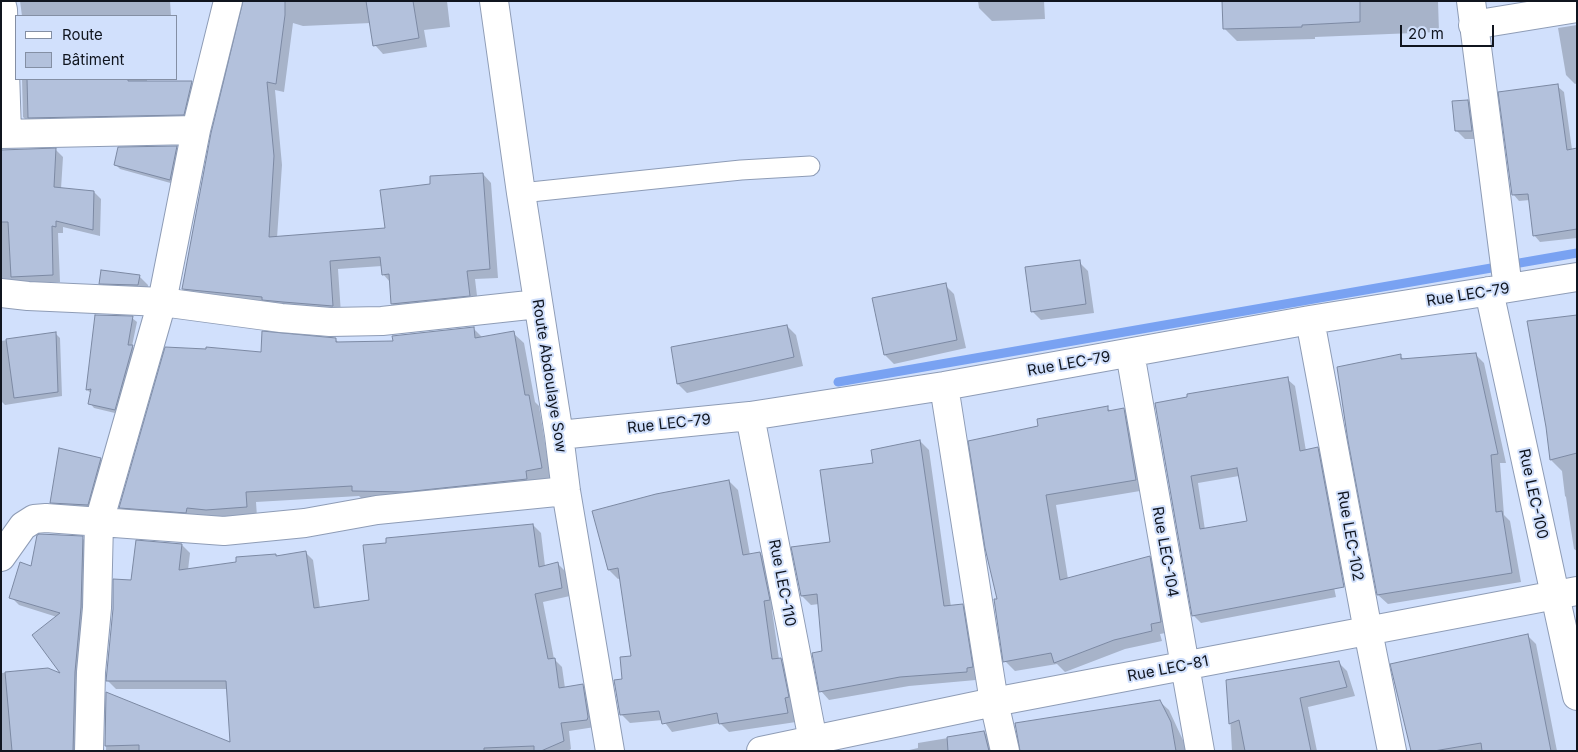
<!DOCTYPE html>
<meta charset="utf-8">
<style>
body{margin:0}
#map{position:relative;width:1578px;height:752px;overflow:hidden;background:#d1e0fc;font-family:Inter,sans-serif}
canvas{display:block}
.frame{position:absolute;inset:0;border:2px solid #10151f;pointer-events:none}
.legend{position:absolute;left:15px;top:15px;width:162px;height:65px;box-sizing:border-box;background:#d1e0fc;border:1px solid #848fa4;margin:0;padding:6px 9px;list-style:none;font-size:15px;color:#10151f}
.legend li{display:flex;align-items:center;gap:10px;height:25px}
.legend b{width:25px;border:1px solid #848fa4}
.scale{position:absolute;left:1400px;top:25px;width:94px;height:22px;box-sizing:border-box;border:2px solid #10151f;border-top:0;padding-left:6px;font-size:15px;line-height:18px;white-space:nowrap;color:#10151f;-webkit-text-stroke:4px #d1e0fc;paint-order:stroke}
</style>
<div id="map">
<canvas width="1578" height="752"></canvas>
<div class="frame"></div>
<ul class="legend">
<li><b style="height:6px;background:#fff"></b>Route</li>
<li><b style="height:14px;background:#b3c1dc"></b>Bâtiment</li>
</ul>
<div class="scale">20 m</div>
</div>
<script>
const context = document.querySelector('canvas').getContext('2d');
context.lineJoin = 'round';
function fillPath(path, color) {
  context.fillStyle = color;
  context.fill(path, 'evenodd');
}
function shape(rows) {
  const path = new Path2D();
  for (const r of rows) {
    path.moveTo(r[0], r[1]);
    for (let i = 2; i < r.length; i += 2) path.lineTo(r[i], r[i + 1]);
  }
  return path;
}
function strokePath(path, color, width, dash) {
  context.strokeStyle = color;
  context.lineWidth = width;
  context.lineCap = dash ? 'butt' : 'round';
  context.setLineDash(dash || []);
  context.stroke(path);
}
function write(font, color, halo, rows, align = 'center') {
  context.font = font + ' Inter,sans-serif';
  context.lineWidth = 4;
  context.setLineDash([]);
  context.textBaseline = 'middle';
  context.strokeStyle = halo;
  context.fillStyle = color;
  for (const [text, x, y, turn = 0] of rows) {
    context.save();
    context.translate(x, y);
    context.rotate((+turn || 0) * Math.PI / 180);
    context.textAlign = isNaN(turn) ? turn : align;
    if (halo) context.strokeText(text, 0, 0);
    context.fillText(text, 0, 0);
    context.restore();
  }
}
fillPath(shape([
 [20,1,170,1,171,16,22,16],
 [244,1,447,1,450,27,424,30,427,47,383,54,375,45,371,23,303,26,293,23,284,92,275,90,282,165,277,238,387,229,432,185,483,174,491,183,498,278,475,279,478,304,400,312,392,304,390,282,383,274,382,266,338,269,341,314,192,297,183,288],
 [978,1,1044,1,1045,19,992,21,979,8],
 [1223,1,1438,1,1439,32,1315,37,1315,39,1237,41,1224,28],
 [1577,25,1577,83,1575,84,1566,75,1558,28],
 [22,79,147,79,147,82,191,83,200,91,192,123,32,126,23,117],
 [1557,86,1564,92,1574,164,1577,167,1577,238,1540,242,1534,235,1530,200,1519,201,1513,194],
 [1468,101,1477,110,1480,139,1465,139,1456,130],
 [176,147,181,152,174,184,120,169,116,165],
 [56,150,63,157,61,189,94,192,101,199,100,236,63,227,63,233,58,233,60,282,1,284,1,151],
 [1079,262,1088,271,1094,313,1041,320,1032,311],
 [139,276,148,285,147,294,110,292,101,283],
 [945,285,954,294,966,348,894,364,885,355],
 [132,318,137,322,132,346,137,351,119,414,94,408,90,403,92,394,87,390],
 [1577,318,1577,551,1574,549,1566,497,1565,496,1562,471,1551,460],
 [787,326,796,335,803,366,687,393,678,384,672,348],
 [473,328,483,338,513,333,524,343,535,402,539,406,551,479,364,501,359,496,256,502,257,517,217,520,131,518,121,507,263,354,335,339,339,343,394,343],
 [55,333,60,338,62,396,5,405,1,401,1,341],
 [1475,354,1484,363,1506,463,1500,463,1504,515,1510,521,1521,582,1388,604,1378,595,1400,356,1405,360],
 [1287,379,1295,386,1306,451,1317,448,1325,456,1347,574,1332,578,1336,597,1201,623,1193,615,1156,404],
 [1239,476,1248,522,1205,530,1198,483],
 [1107,408,1111,411,1123,409,1134,420,1146,490,1056,505,1068,579,1149,558,1160,568,1171,632,1160,634,1162,641,1125,649,1065,672,1057,664,1015,671,1005,661,999,600,1040,427],
 [920,441,929,450,951,607,962,605,971,614,981,676,975,677,976,680,909,686,829,700,821,691,823,652,819,604,811,605,802,596,875,464],
 [100,459,109,468,96,514,60,511,51,502],
 [729,481,738,490,750,555,760,553,769,563,778,609,772,610,779,659,790,668,796,722,729,732,720,723,672,732,663,720,630,723,621,714,623,680,633,657,621,578,618,579,609,570],
 [533,525,541,533,545,566,557,563,565,571,570,596,543,602,554,659,562,667,565,688,582,686,590,694,595,727,569,731,571,749,568,751,106,751,107,694,231,744,228,689,116,689,108,681,132,581,182,545,190,553,188,570,238,563,275,555,277,557,305,552,313,560,320,608,370,601],
 [82,538,91,546,81,751,1,751,1,673,48,670,64,676,57,617,19,605,11,597,32,568],
 [1527,635,1536,644,1557,751,1411,751],
 [1338,662,1347,671,1355,696,1308,707,1317,751,1232,751,1228,681],
 [1159,701,1169,710,1188,751,1021,751],
 [984,732,993,741,996,751,905,751,918,748,918,743]
]), '#0003');
strokePath(shape([
 [1508,265,1577,253],
 [838,382,1497,267,1496,261]
]), '#79a2f2', 9);
const building = shape([
 [243,1,285,1,285,15,276,84,267,82,274,156,269,237,385,228,380,190,430,184,430,176,483,173,490,269,467,271,470,296,391,304,389,274,382,275,380,257,330,261,333,306,283,302,262,300,262,297,182,289,211,133,243,1],
 [366,1,413,1,419,38,373,46,366,1],
 [1222,1,1360,1,1360,22,1302,25,1302,27,1223,29,1222,1],
 [27,79,128,79,128,81,192,81,184,115,28,118,27,79],
 [1558,84,1567,150,1577,148,1577,229,1533,236,1528,194,1512,195,1498,92,1558,84],
 [1468,100,1472,131,1455,131,1452,101,1468,100],
 [177,146,170,180,114,165,118,147,177,146],
 [56,148,54,187,94,191,93,230,56,221,56,227,52,226,53,275,11,277,8,222,1,222,1,150,56,148],
 [1080,260,1086,304,1031,312,1025,267,1080,260],
 [101,270,140,275,138,285,99,284,101,270],
 [946,283,957,340,884,355,872,298,946,283],
 [95,315,133,316,128,345,133,345,115,410,88,404,91,389,86,390,95,315],
 [1577,315,1577,453,1550,460,1546,427,1527,321,1577,315],
 [787,325,794,357,677,384,671,347,787,325],
 [474,327,475,338,514,331,525,395,529,395,542,468,526,471,527,479,405,492,352,491,352,486,246,492,247,507,206,510,187,508,186,513,119,508,165,347,206,349,206,347,261,352,262,331,336,338,336,342,393,341,392,336,474,327],
 [56,332,58,392,14,398,6,339,56,332],
 [1476,353,1498,454,1491,455,1496,512,1502,511,1512,573,1377,595,1348,441,1337,367,1401,354,1401,359,1476,353],
 [1288,377,1300,451,1318,447,1344,587,1192,616,1155,403,1187,397,1187,394,1288,377],
 [1237,468,1247,521,1200,529,1191,476,1237,468],
 [1108,406,1108,411,1124,408,1136,480,1046,495,1060,580,1150,556,1161,622,1151,624,1152,631,1114,640,1054,663,1051,653,1003,662,994,599,997,599,985,548,968,441,1038,426,1037,419,1108,406],
 [920,440,944,606,963,604,973,667,967,668,967,672,900,677,819,692,812,653,822,651,817,594,801,596,791,547,830,542,820,470,873,463,871,450,920,440],
 [59,448,101,458,88,505,50,503,59,448],
 [729,480,743,555,760,552,770,600,764,601,772,659,781,658,789,697,785,698,788,713,719,724,717,713,662,724,659,711,620,715,614,680,622,679,620,657,631,656,618,568,608,570,592,511,656,494,729,480],
 [533,524,539,567,558,562,562,588,535,594,548,659,555,658,559,688,583,684,588,717,587,720,561,723,564,741,541,751,534,751,534,746,484,748,484,751,139,751,139,745,105,746,106,692,230,742,226,681,106,681,113,609,113,579,131,580,136,540,182,544,179,570,236,562,236,557,276,554,276,556,306,551,314,608,369,600,363,545,386,543,386,538,533,524],
 [39,534,83,536,81,607,75,672,73,751,12,751,5,672,48,668,60,673,32,635,60,613,9,598,20,562,31,566,37,535,39,534],
 [1528,634,1551,751,1482,751,1481,743,1434,751,1411,751,1390,664,1528,634],
 [1339,661,1347,687,1300,698,1311,751,1245,751,1239,720,1229,724,1226,680,1339,661],
 [1160,700,1171,722,1176,751,1020,751,1015,723,1160,700],
 [984,731,989,751,948,751,947,737,984,731]
]);
fillPath(building, '#b3c1dc');
strokePath(building, '#7c89a3', 1);
const lane = shape([
 [521,193,741,170,810,166]
]);
const street = shape([
 [494,1,521,193,559,435,566,491,610,751],
 [1471,1,1508,288],
 [1,2,3,10,7,133],
 [1473,25,1577,8],
 [1,134,196,130],
 [1489,291,1577,696],
 [1,293,28,296,162,302,281,318,330,322,382,321,538,304],
 [1310,320,1368,631,1392,751],
 [1130,353,1200,751],
 [944,386,994,702,1005,751],
 [750,416,815,751],
 [559,435,750,416,944,386,1310,320,1577,277],
 [1,557,23,526,34,519,46,518,224,531,305,523,377,510,566,491],
 [89,751,91,672,97,608,99,522,162,302,196,130,228,1],
 [761,751,994,702,1577,591]
]);
strokePath(lane, '#8e9cb6', 21);
strokePath(street, '#8e9cb6', 30);
strokePath(lane, '#fff', 19);
strokePath(street, '#fff', 28);
write('15px', '#10151f', '#d1e0fc', [
 ["Rue LEC-79",1468,295,-9],
 ["Rue LEC-79",1069,364,-10],
 ["Route Abdoulaye Sow",549,376,81],
 ["Rue LEC-79",669,424,-6],
 ["Rue LEC-100",1533,494,78],
 ["Rue LEC-102",1350,536,80],
 ["Rue LEC-104",1165,552,80],
 ["Rue LEC-110",782,583,79],
 ["Rue LEC-81",1168,669,-11]
]);
</script>
